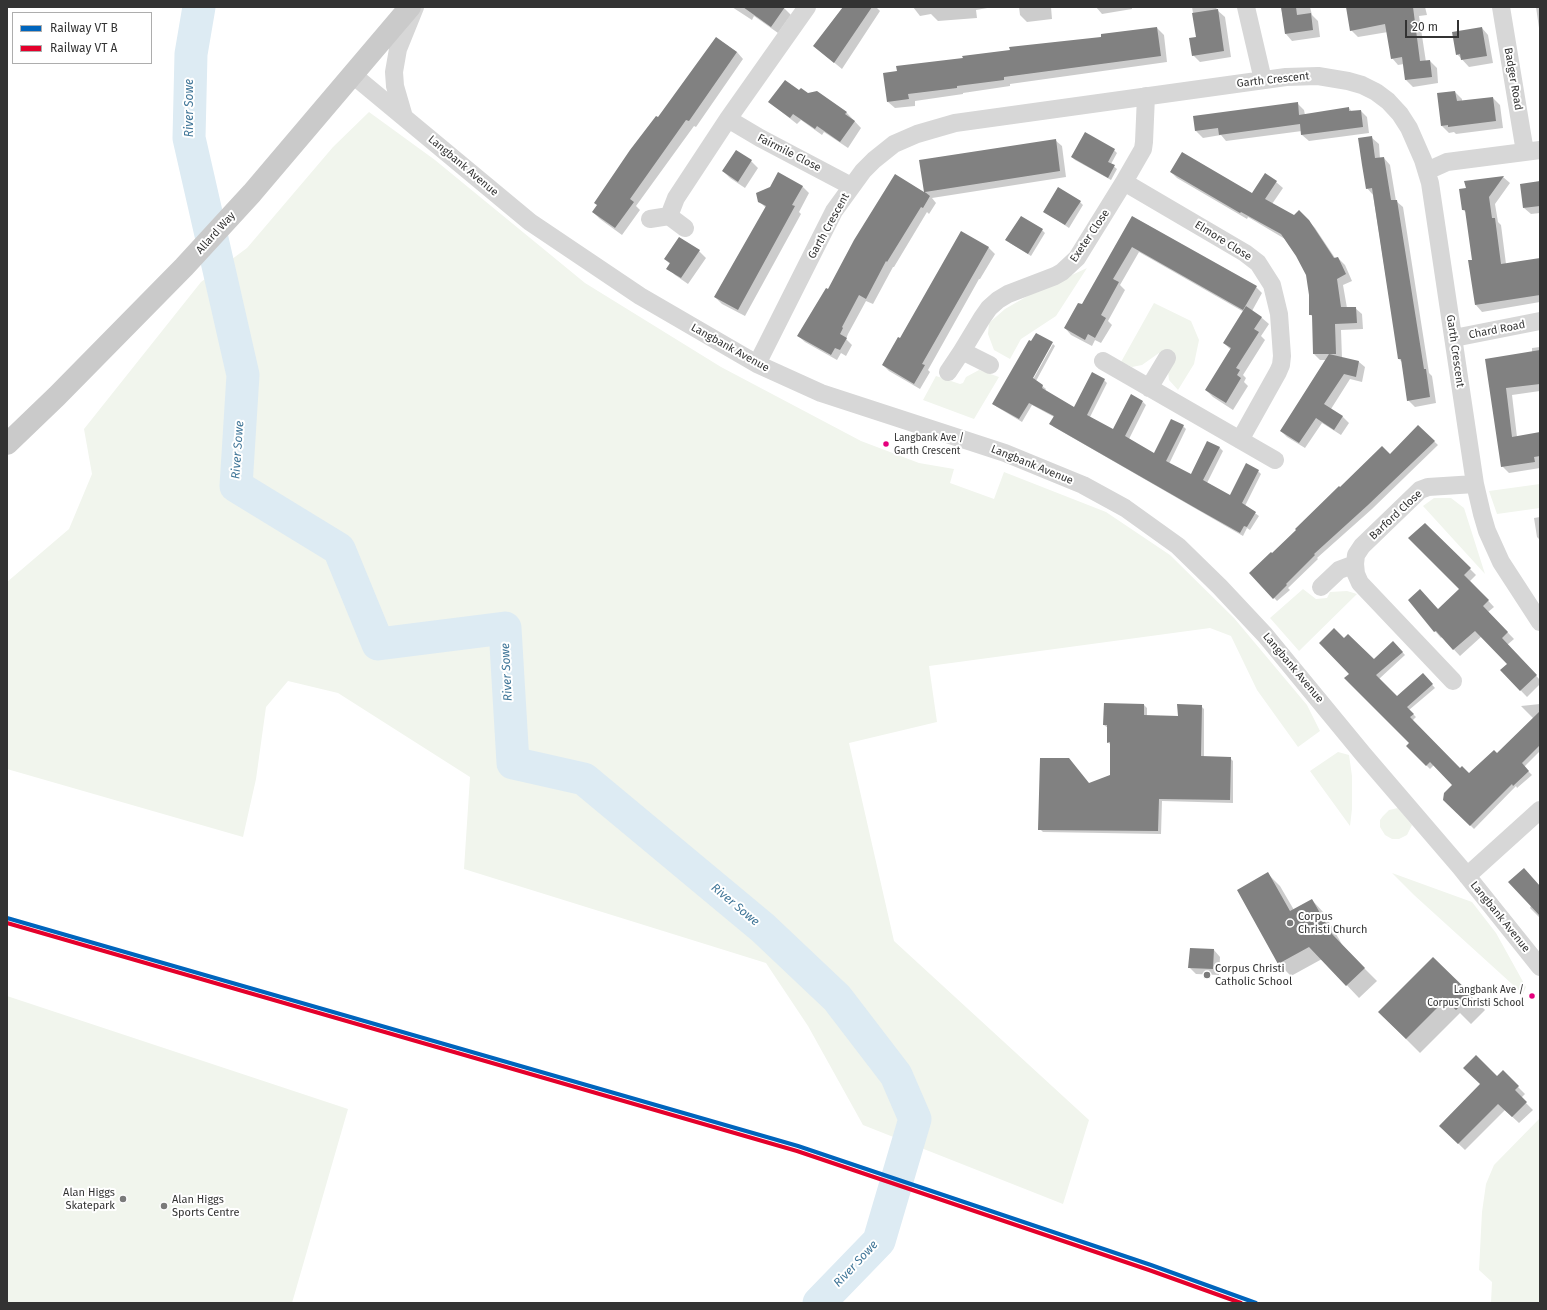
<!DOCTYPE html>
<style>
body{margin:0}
#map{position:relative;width:1547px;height:1310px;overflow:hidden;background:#fff;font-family:"Fira Sans",sans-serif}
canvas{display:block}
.frame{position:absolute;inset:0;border:8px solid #333;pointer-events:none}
.legend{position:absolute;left:12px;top:12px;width:140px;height:52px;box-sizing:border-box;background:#fff;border:1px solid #adadad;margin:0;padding:5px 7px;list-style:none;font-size:12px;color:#333}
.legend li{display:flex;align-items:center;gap:8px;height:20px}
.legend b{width:20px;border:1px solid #adadad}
.scale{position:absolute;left:1405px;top:20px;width:54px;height:18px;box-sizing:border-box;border:2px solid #333;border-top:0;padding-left:5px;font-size:12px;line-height:14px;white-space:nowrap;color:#333;-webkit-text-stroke:3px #fff;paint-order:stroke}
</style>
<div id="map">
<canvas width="1547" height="1310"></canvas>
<div class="frame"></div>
<ul class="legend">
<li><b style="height:5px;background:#0065bd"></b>Railway VT B</li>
<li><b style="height:5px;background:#e4002b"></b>Railway VT A</li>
</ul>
<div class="scale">20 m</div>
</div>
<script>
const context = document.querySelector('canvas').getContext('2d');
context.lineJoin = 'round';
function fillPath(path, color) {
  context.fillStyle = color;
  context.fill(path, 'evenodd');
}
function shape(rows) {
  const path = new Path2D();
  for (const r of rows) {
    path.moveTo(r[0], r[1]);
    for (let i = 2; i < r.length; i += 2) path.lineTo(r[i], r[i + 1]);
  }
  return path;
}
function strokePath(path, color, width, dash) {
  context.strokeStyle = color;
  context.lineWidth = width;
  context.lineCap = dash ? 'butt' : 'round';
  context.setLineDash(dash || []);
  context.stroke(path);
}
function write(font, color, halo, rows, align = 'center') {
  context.font = font + ' "Fira Sans",sans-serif';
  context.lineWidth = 4;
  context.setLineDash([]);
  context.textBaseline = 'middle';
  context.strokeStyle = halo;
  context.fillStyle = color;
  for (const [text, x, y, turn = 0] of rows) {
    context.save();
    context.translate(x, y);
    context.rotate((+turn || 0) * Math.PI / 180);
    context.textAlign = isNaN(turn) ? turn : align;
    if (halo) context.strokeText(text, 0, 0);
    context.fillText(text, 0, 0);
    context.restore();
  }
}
fillPath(shape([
 [369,112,435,160,585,283,721,367,861,441,919,463,954,469,950,483,994,499,1004,472,1106,512,1170,555,1234,618,1307,705,1320,731,1298,747,1257,690,1231,636,1210,628,929,666,937,722,849,743,894,941,1089,1120,1063,1204,863,1125,808,1026,766,963,464,869,470,777,338,693,288,681,266,707,256,779,243,837,7,769,7,582,69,529,92,474,84,429,201,282,247,248,333,147],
 [1087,268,1056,316,1021,339,1010,359,994,350,988,334,989,323,1005,309,1031,294],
 [1154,303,1191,321,1199,340,1194,364,1178,390,1169,380,1168,371,1173,361,1159,353,1142,365,1132,367,1121,362],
 [979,370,999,377,974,419,923,400,936,376,960,384,963,383,966,377],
 [1540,484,1540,508,1497,514,1489,491],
 [1434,498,1451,498,1464,508,1485,574,1423,506],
 [1303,589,1316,599,1327,598,1330,592,1347,591,1357,594,1299,651,1270,618],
 [1338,752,1349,755,1352,776,1352,809,1350,826,1310,771],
 [1398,808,1412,825,1407,835,1399,839,1392,839,1385,835,1380,827,1380,820,1383,816,1389,810],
 [1392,873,1472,902,1496,933,1526,987,1523,994,1414,895],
 [7,996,348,1109,292,1303,7,1303],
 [1540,1118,1540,1303,1491,1303,1492,1282,1479,1270,1482,1212,1486,1184,1494,1165]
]), '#f1f5ed');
fillPath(shape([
 [732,7,783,7,791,15,778,33,754,16,752,20],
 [843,7,876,7,880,11,842,69,814,46],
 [913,7,993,7,976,10,977,18,938,21,931,14,920,16],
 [1019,7,1051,7,1052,19,1027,22,1020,15],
 [1096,7,1132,7,1132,9,1102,14],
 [1192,7,1216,7,1217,10,1225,17,1231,57,1200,62,1193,55,1197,37],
 [1281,7,1310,7,1312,15,1318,21,1320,37,1292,41,1286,34],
 [1347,7,1425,7,1427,15,1419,16,1426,62,1430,61,1437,68,1438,83,1413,87,1406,80,1404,64,1398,65,1392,58,1388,32,1358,37,1351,30],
 [1536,7,1540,7,1540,35],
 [1157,28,1164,35,1167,62,1010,84,1010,86,963,93,963,94,915,101,915,106,895,108,888,102,964,59,1102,38],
 [1482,28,1488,35,1493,63,1469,67,1457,54],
 [716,38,737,52,743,59,696,127,694,126,636,206,640,210,622,235,600,219,593,212],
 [799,92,808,95,846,112,861,128,848,148,824,132,822,135,801,120,797,124,769,102],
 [1455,92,1462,99,1462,102,1493,98,1500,105,1503,128,1456,134,1454,132,1449,133,1442,126],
 [1297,103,1304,110,1305,115,1349,108,1352,112,1361,111,1367,117,1369,133,1309,141,1302,135,1302,131,1226,141,1221,135,1203,138,1196,131,1194,117],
 [1372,138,1379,144,1380,159,1384,158,1390,165,1396,201,1403,207,1429,373,1432,376,1436,403,1415,407,1408,400,1402,362,1399,359,1373,195,1367,188],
 [1055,140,1062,146,1066,177,932,198,936,203,929,214,927,212,894,267,893,267,873,304,866,301,848,334,846,339,852,345,846,356,841,353,837,360,805,342,798,336,828,290,926,194,920,161],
 [1114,150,1117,153,1111,164,1117,169,1111,180,1075,160,1072,157],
 [751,161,758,168,745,188,730,178,723,171],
 [1171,172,1252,194,1276,182,1283,188,1272,204,1294,217,1299,211,1315,228,1335,258,1338,258,1345,265,1352,281,1343,285,1347,308,1355,308,1362,314,1363,329,1341,330,1342,358,1359,362,1365,367,1362,382,1350,379,1331,409,1343,417,1349,423,1341,435,1322,423,1305,448,1287,437,1281,431,1326,360,1320,360,1314,354,1313,317,1310,314,1309,282,1307,275,1297,255,1285,239,1248,217,1247,219,1177,178],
 [1503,177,1510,183,1495,204,1498,222,1501,225,1506,264,1540,259,1540,302,1482,312,1476,305,1473,260,1467,213,1463,210],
 [1540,183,1540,213,1531,214,1524,208],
 [802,186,809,193,799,212,801,214,745,316,722,304,715,297,766,208,759,201],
 [1080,202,1083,205,1069,228,1045,212],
 [1133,217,1256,287,1262,293,1252,311,1262,318,1269,324,1261,336,1265,340,1243,375,1246,378,1244,382,1248,386,1233,410,1213,397,1206,390,1231,350,1224,343,1244,312,1139,252,1120,285,1125,290,1108,321,1112,325,1101,343,1095,340,1092,346,1071,335,1065,328,1083,306],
 [1042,230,1045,233,1031,256,1010,243],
 [961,233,989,248,995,254,980,279,979,279,928,370,930,372,920,389,889,371,883,365,900,339],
 [680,238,699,251,706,258,688,284,675,275,668,268,671,265,665,259],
 [1053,344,1055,346,1036,381,1046,389,1045,391,1075,408,1104,380,1107,383,1090,417,1113,431,1143,402,1146,405,1129,439,1154,454,1183,426,1186,429,1169,464,1191,476,1208,442,1220,448,1223,451,1207,483,1230,497,1258,471,1261,474,1245,506,1259,516,1250,530,1247,528,1243,536,1054,427,1051,424,1054,417,1032,405,1022,422,997,407,993,404,1029,382,1031,383],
 [1540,347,1540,391,1512,395,1517,437,1540,434,1540,468,1509,473,1502,466,1486,360,1532,352,1532,348],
 [1418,426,1438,445,1372,509,1317,558,1318,559,1288,588,1290,590,1277,601,1250,573,1390,456],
 [1540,517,1540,540,1537,537,1534,518],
 [1425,524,1476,575,1470,581,1494,607,1488,612,1514,639,1507,645,1540,680,1540,684,1527,697,1501,670,1508,664,1482,636,1460,656,1442,637,1441,638,1435,631,1409,600,1438,610,1460,589],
 [1344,640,1373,660,1393,642,1405,655,1379,679,1397,698,1426,678,1435,688,1409,710,1416,717,1412,721,1460,770,1469,775,1497,754,1534,719,1521,706,1540,704,1540,751,1524,767,1532,775,1517,788,1516,786,1474,829,1444,799,1454,785,1434,765,1430,769,1407,746,1411,743,1351,674],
 [1144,705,1147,708,1147,716,1179,717,1201,706,1204,709,1204,757,1230,758,1233,761,1233,803,1162,801,1161,834,1043,832,1040,829,1089,784,1111,775,1111,745,1108,742,1108,728,1104,725],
 [1268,874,1280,886,1294,910,1312,900,1324,913,1344,948,1377,981,1359,998,1322,959,1291,976,1279,964,1239,890],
 [1540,887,1540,918,1530,908],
 [1214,950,1220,957,1219,975,1196,974,1189,967],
 [1433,958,1485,1010,1471,1024,1460,1013,1420,1053,1379,1012],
 [1503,1072,1525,1094,1521,1098,1533,1110,1519,1123,1505,1110,1465,1150,1440,1126,1481,1084,1497,1078]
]), '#0003');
strokePath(shape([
 [199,7,191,54,189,138,243,375,236,486,339,549,378,644,505,628,513,763,584,779,763,928,837,998,896,1075,915,1119,879,1241,819,1303]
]), '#ddebf3', 33);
fillPath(shape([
 [743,7,785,7,771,27],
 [843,7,872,7,834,63,813,46],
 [1281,7,1296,7,1297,15,1311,13,1313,30,1285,34],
 [1346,7,1413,7,1420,61,1430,60,1432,77,1405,80,1402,57,1391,59,1385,24,1350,31],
 [1218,9,1224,51,1192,56,1189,38,1196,37,1192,13],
 [1157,27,1161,56,1004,77,1004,80,957,86,957,88,908,94,909,99,887,102,883,73,897,71,896,66,963,58,962,56,1010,50,1009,47,1101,37,1101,34],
 [1482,27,1487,56,1461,60,1460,54,1456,55,1452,32],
 [716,37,737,52,689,121,686,120,630,199,634,202,615,228,592,212,597,205,594,203,630,150,656,116,658,117],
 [785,80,799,90,801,88,808,93,817,91,847,112,845,114,855,121,840,142,817,126,815,129,793,114,790,118,768,102],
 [1455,91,1457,101,1493,97,1496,121,1448,127,1448,125,1441,126,1437,93],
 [1298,102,1299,115,1349,107,1349,111,1361,110,1363,127,1301,135,1300,124,1219,135,1218,128,1195,131,1193,116],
 [1085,132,1115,149,1108,162,1115,165,1108,178,1071,157],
 [1372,136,1375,158,1384,157,1391,200,1397,200,1424,369,1426,369,1430,397,1407,401,1401,359,1398,359,1372,188,1366,189,1362,165,1358,138],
 [1056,139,1060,171,925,192,930,196,923,208,921,207,887,262,886,261,866,299,859,295,842,327,843,328,840,334,847,338,840,350,835,348,831,355,797,336,826,288,828,289,854,240,895,174,924,192,919,160],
 [736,150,752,160,738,182,722,171],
 [1182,152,1252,193,1265,173,1277,181,1265,199,1294,215,1299,210,1309,220,1334,258,1338,257,1346,274,1337,279,1341,307,1356,307,1357,323,1335,324,1336,354,1313,354,1312,315,1309,315,1309,295,1306,275,1296,256,1281,234,1241,212,1240,213,1170,172],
 [778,172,803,186,792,205,795,206,738,310,714,297,766,206,758,202,756,193,770,187],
 [1504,176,1489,197,1492,218,1495,218,1501,264,1540,258,1540,295,1475,305,1468,260,1472,260,1465,210,1462,210,1459,189,1466,188,1464,181],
 [1540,181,1540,206,1523,208,1520,184],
 [1058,187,1081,201,1065,225,1043,212],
 [1021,216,1043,229,1028,254,1005,240],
 [1132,216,1257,286,1243,310,1132,247,1113,279,1119,282,1101,315,1106,318,1095,338,1088,334,1085,340,1064,328,1078,303,1082,304],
 [961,231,989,247,946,322,922,364,925,365,914,384,882,365,898,337,900,338],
 [679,237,700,250,681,278,666,269,670,263,664,259],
 [1246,306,1262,317,1254,329,1259,332,1236,368,1240,370,1237,375,1241,378,1226,403,1205,390,1231,348,1223,343],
 [1036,333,1053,342,1033,378,1043,385,1042,388,1074,407,1092,372,1105,379,1087,415,1113,429,1131,394,1143,401,1125,436,1154,453,1171,419,1184,425,1166,461,1191,474,1207,441,1220,447,1203,480,1230,495,1246,463,1259,470,1242,503,1256,512,1247,527,1244,526,1240,533,1199,510,1049,424,1054,416,1029,403,1019,419,992,404,1029,340,1031,341],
 [1540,350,1540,384,1506,388,1512,437,1540,432,1540,456,1534,457,1535,462,1501,467,1485,359],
 [1329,354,1359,361,1356,377,1344,374,1324,404,1343,416,1334,430,1316,418,1299,443,1280,431],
 [1418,425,1435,441,1368,505,1314,554,1315,555,1286,584,1287,585,1273,599,1249,573,1271,552,1272,553,1296,530,1295,529,1339,486,1340,487,1382,446,1390,454],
 [1425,523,1471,568,1464,575,1489,600,1483,606,1508,632,1502,638,1537,675,1520,691,1500,670,1507,664,1475,631,1453,650,1436,631,1434,632,1408,600,1420,589,1438,609,1459,589,1408,538],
 [1334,628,1344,638,1348,634,1374,659,1393,641,1403,652,1376,675,1397,696,1423,673,1433,684,1407,707,1414,714,1410,717,1460,768,1462,766,1469,773,1494,750,1497,753,1540,711,1540,745,1522,763,1529,771,1513,786,1512,784,1470,826,1443,800,1444,793,1452,785,1430,762,1426,766,1406,746,1409,743,1344,678,1349,674,1319,643],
 [1104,703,1144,704,1144,715,1178,716,1177,704,1202,705,1201,756,1231,757,1230,800,1159,799,1158,831,1038,830,1040,758,1069,758,1089,783,1110,775,1110,742,1107,743,1107,725,1103,725],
 [1524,868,1540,886,1540,916,1508,882],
 [1268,872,1290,911,1312,899,1332,934,1365,968,1346,986,1309,947,1278,964,1237,890],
 [1190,948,1214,949,1213,969,1188,968],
 [1433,957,1472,995,1456,1010,1445,1000,1406,1039,1378,1012],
 [1476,1055,1497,1076,1503,1070,1519,1086,1515,1090,1527,1102,1512,1117,1498,1104,1458,1144,1439,1126,1480,1084,1463,1068]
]), '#818181');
strokePath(shape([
 [1246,7,1263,80],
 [1501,7,1525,152],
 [353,75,530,222,640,296,757,364,821,393,1005,453,1083,485,1125,508,1178,546,1220,587,1265,635,1363,754,1460,867,1540,967],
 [404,117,395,86,394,72,398,49,415,7],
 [728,119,760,138,851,186],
 [1427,171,1447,162,1540,150],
 [1124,182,1245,253,1258,263,1272,285,1279,314,1282,356,1281,365,1278,372,1240,440],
 [650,219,669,216],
 [685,228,669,216,676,198,728,119,807,7],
 [1454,338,1540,321],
 [1103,361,1275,460],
 [757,364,834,211,863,171,874,160,894,144,917,134,955,123,1286,77,1318,76,1348,81,1362,85,1376,92,1388,101,1400,114,1409,128,1423,160,1430,183,1475,484,1482,514,1487,531,1501,562,1540,622],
 [990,365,962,351,982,318,989,308,998,300,1008,294,1055,276,1062,272,1077,258,1124,182,1143,149,1144,142,1146,96],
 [948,372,962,351],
 [1149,388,1167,358],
 [1355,564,1356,574,1360,583,1453,681],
 [1321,587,1339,570,1355,564,1356,555,1362,546,1420,490,1428,487,1475,484],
 [1467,876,1540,810]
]), '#d7d7d7', 18);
strokePath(shape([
 [7,444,57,396,184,267,252,193,410,7]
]), '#cacaca', 22);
strokePath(shape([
 [7,918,798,1146,1151,1265,1256,1303]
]), '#0065bd', 4);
strokePath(shape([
 [7,923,797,1151,1149,1270,1241,1303]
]), '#e4002b', 4);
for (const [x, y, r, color] of [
 [886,444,3.5,"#e5007d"],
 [1290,923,4,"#7a7a7a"],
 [1207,975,4,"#7a7a7a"],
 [1532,996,3.5,"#e5007d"],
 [123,1199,4,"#7a7a7a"],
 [164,1206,4,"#7a7a7a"]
]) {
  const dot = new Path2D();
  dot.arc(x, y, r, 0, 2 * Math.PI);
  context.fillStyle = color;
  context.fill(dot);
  strokePath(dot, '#fff', 1.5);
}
write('10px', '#333', '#fff', [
 ["Langbank Ave /",894,438],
 ["Garth Crescent",894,451],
 ["Langbank Ave /",1524,990,"right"],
 ["Corpus Christi School",1524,1003,"right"]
], 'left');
write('11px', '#333', '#fff', [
 ["Badger Road",1513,79,80],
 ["Garth Crescent",1273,80,-6],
 ["Fairmile Close",789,153,27],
 ["Langbank Avenue",463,166,40],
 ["Garth Crescent",829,226,-61],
 ["Allard Way",216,233,-48],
 ["Exeter Close",1090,236,-56],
 ["Elmore Close",1223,241,32],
 ["Chard Road",1497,330,-11],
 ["Langbank Avenue",730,348,29],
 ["Garth Crescent",1455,351,82],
 ["Langbank Avenue",1032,465,22],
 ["Barford Close",1396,515,-43],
 ["Langbank Avenue",1293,668,50],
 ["Langbank Avenue",1500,917,51]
]);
write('11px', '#333', '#fff', [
 ["Corpus",1298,917],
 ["Christi Church",1298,930],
 ["Corpus Christi",1215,969],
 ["Catholic School",1215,982],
 ["Alan Higgs",115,1193,"right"],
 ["Skatepark",115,1206,"right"],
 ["Alan Higgs",172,1200],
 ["Sports Centre",172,1213]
], 'left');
write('italic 12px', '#3f7597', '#fff', [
 ["River Sowe",190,108,-90],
 ["River Sowe",238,450,-86],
 ["River Sowe",507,672,-93],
 ["River Sowe",735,905,40],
 ["River Sowe",856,1264,-47]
]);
</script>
